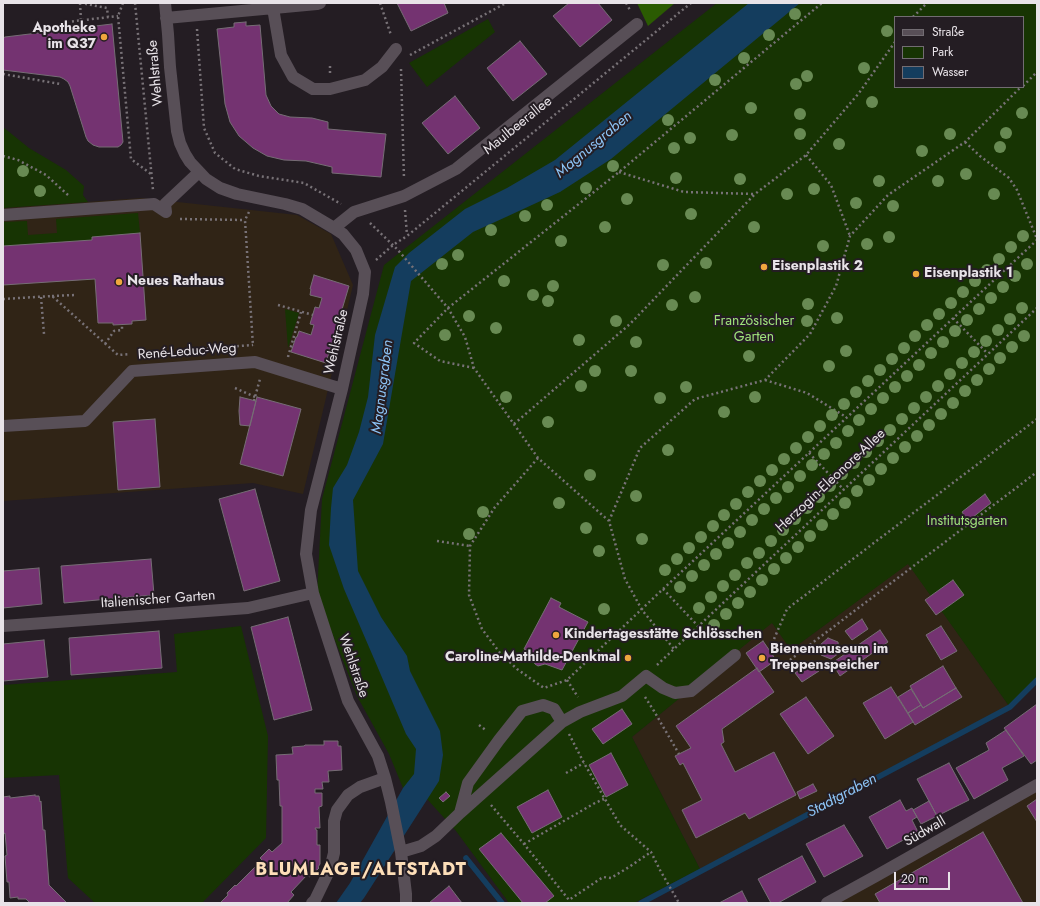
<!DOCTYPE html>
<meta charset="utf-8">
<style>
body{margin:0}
#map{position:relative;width:1040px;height:906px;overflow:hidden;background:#241d23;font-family:Jost,sans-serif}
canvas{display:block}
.frame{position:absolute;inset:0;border:4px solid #e8e3e8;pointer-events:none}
.legend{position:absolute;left:894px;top:16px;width:130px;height:72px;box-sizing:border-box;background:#241d23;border:1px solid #726c72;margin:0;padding:5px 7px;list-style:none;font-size:12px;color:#e8e3e8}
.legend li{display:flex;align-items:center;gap:8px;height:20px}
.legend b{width:20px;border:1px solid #726c72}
.scale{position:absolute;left:894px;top:872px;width:56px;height:18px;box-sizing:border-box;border:2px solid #e8e3e8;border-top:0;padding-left:5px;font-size:12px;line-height:14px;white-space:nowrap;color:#e8e3e8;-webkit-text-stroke:3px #241d23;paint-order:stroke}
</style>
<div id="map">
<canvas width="1040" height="906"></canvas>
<div class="frame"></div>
<ul class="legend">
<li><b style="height:5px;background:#584f57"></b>Straße</li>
<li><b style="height:11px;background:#173403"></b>Park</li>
<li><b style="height:11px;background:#143d5e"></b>Wasser</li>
</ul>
<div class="scale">20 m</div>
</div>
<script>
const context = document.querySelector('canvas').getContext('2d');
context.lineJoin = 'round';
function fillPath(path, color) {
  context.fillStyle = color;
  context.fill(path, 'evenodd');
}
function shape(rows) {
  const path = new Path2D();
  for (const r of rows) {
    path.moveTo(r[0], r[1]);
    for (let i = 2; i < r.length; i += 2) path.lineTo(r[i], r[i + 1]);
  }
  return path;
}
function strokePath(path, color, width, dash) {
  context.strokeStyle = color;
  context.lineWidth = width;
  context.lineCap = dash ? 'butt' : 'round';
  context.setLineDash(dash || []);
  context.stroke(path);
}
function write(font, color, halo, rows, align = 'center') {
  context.font = font + ' Jost,sans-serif';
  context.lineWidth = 4;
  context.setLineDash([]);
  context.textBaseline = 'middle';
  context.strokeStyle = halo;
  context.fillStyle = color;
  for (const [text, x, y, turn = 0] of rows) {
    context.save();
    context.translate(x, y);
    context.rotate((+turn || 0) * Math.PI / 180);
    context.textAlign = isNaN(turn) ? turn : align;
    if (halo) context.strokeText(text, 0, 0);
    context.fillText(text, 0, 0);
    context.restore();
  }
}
fillPath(shape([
 [141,198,297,215,331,234,353,285,303,494,253,483,3,501,3,208],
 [908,563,1009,706,700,869,632,737,772,622,791,650],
 [1037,786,1037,903,826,903]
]), '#302416');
fillPath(shape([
 [717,3,1037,3,1037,678,1009,706,908,564,791,650,772,623,632,737,700,869,634,903,509,903,456,831,427,799,412,798,403,788,389,754,357,696,317,595,322,499,384,265],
 [895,17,1023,17,1023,87,895,87],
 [488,19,495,32,427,87,409,63],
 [3,127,29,148,66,170,84,186,83,195,88,202,3,208],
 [138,213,140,233,93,237,92,240,3,246,3,222,27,221,28,235,57,233,56,219],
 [285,309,299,313,288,348],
 [241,626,268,736,266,838,202,903,95,903,68,878,59,775,3,778,3,685,177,672,174,634]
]), '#173403');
fillPath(shape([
 [637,3,675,3,648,26]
]), '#2b5b02');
fillPath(shape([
 [749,3,800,3,611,159,560,192,506,217,473,232,411,281,383,444,353,500,358,571,381,617,407,656,410,671,440,731,443,755,439,781,364,898,360,903,336,903,350,883,403,788,414,774,416,749,406,734,375,661,344,589,329,545,331,508,333,488,347,465,359,432,368,397,375,335,395,267,409,253,465,209,507,188,555,160]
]), '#143d5e');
strokePath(shape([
 [466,858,502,903],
 [641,903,1010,707,1037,680]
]), '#143d5e', 5.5);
const building = shape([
 [397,3,444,3,448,13,411,31,397,3],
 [569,3,598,3,612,20,580,47,553,16,569,3],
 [246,22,246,26,260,25,266,95,271,106,279,114,290,117,312,118,328,122,328,129,386,134,381,177,332,173,332,167,306,161,284,160,267,156,253,148,239,136,230,122,225,104,217,29,234,27,234,23,246,22],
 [112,24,123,142,121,145,118,147,99,147,93,145,88,141,86,137,70,86,68,82,64,79,60,77,3,70,3,38,5,37,112,24],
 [520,41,547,74,513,101,487,68,520,41],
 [455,96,480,128,448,154,422,123,455,96],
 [140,233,146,320,132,321,132,324,113,325,113,323,98,323,95,279,3,285,3,246,92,240,92,237,140,233],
 [314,275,349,286,326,363,291,352,296,337,297,337,299,331,311,335,314,325,310,324,315,307,319,308,322,298,310,295,311,289,310,289,314,275],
 [240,397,256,401,250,426,240,425,239,411,240,397],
 [257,397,301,409,283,476,240,464,257,397],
 [155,419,160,487,118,490,113,422,155,419],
 [255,489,280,581,244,591,219,499,255,489],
 [985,494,991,503,968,521,962,512,985,494],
 [151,559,154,595,64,603,61,566,151,559],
 [39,568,42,604,3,608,3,571,39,568],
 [953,580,964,595,936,615,925,600,953,580],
 [551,598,561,603,559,607,588,622,562,670,545,664,538,666,535,664,533,660,535,655,524,649,551,598],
 [288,617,312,710,274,720,251,627,288,617],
 [862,619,868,629,852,640,845,631,862,619],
 [941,626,957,651,941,660,926,635,941,626],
 [880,630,888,642,840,676,832,663,880,630],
 [159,631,162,668,71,675,69,638,159,631],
 [828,638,838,642,839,653,831,659,821,655,820,645,828,638],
 [44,640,48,677,3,681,3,644,44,640],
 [763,641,776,660,759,672,746,653,763,641],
 [812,661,819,671,802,682,795,673,812,661],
 [943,666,956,688,923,708,910,686,943,666],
 [757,668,774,692,722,729,724,742,721,744,735,772,774,752,796,795,749,819,745,813,696,838,682,810,702,800,683,763,680,765,675,756,691,748,676,726,757,668],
 [891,687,913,722,885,739,863,703,891,687],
 [956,688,962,697,915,725,908,713,921,705,923,708,956,688],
 [911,689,921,705,908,713,898,697,911,689],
 [806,697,834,736,808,754,780,714,806,697],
 [1037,704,1037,760,1031,764,1004,728,1037,704],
 [622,709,632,724,603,744,592,729,622,709],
 [1006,730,1024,756,1002,768,1008,780,974,799,956,768,989,750,986,743,1006,730],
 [324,741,338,741,338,746,341,746,342,770,328,771,329,782,322,782,323,789,315,789,315,793,322,793,322,806,319,807,320,828,315,828,316,830,317,830,317,845,320,845,320,864,318,867,319,868,310,877,307,875,291,892,294,895,287,903,220,903,228,895,227,893,235,885,236,886,262,860,260,858,269,849,272,852,282,843,282,806,280,806,279,780,277,780,276,755,293,754,292,747,304,746,305,745,324,745,324,741],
 [611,753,628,785,606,797,589,765,611,753],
 [949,763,969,800,937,816,917,779,949,763],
 [813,784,817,791,800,799,797,792,813,784],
 [548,790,562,817,532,833,517,807,548,790],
 [446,792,450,796,443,802,439,798,446,792],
 [35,795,35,796,39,796,40,802,41,801,43,830,45,830,49,885,67,903,30,903,26,899,18,899,18,897,10,898,9,882,7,882,5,856,7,855,5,833,3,834,3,797,10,796,10,798,35,795],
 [1037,799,1037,822,1027,806,1037,799],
 [900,800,906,811,912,808,917,817,912,820,918,832,887,849,869,817,900,800],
 [929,801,937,816,921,824,913,810,929,801],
 [844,825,863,856,824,877,806,844,844,825],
 [983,832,1023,903,880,903,875,894,983,832],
 [501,833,554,896,545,903,523,903,479,849,501,833],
 [802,856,816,882,778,903,771,903,758,879,802,856],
 [449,886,462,903,429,903,449,886],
 [742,891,748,903,719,903,742,891]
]);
fillPath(building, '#743371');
strokePath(building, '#766d75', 1);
strokePath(shape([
 [80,3,81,20],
 [86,3,86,4,107,8,108,17],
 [123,3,118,16,131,159,151,174],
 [135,3,153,190],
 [380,3,391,35],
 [626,3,630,10],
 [913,17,927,3],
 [67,22,118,16],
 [197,29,204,128,215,153,235,169,259,176,304,183,341,204],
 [410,55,506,3],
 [330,66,330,74],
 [401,69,404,179],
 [3,74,60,84],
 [1023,86,1037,72],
 [965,142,980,156,1009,178,1017,190,1037,239],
 [806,155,831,185,850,236],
 [3,156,18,160,46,175,68,195],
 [619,172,684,192,755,194],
 [405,210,407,235],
 [249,212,245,220,253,346],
 [180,219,245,220],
 [370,223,397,249,448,308,465,337,474,368,538,458,609,521,625,579,642,610,674,649],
 [376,260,393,245,407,236,691,3],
 [52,296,75,295],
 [41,297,44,334],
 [3,299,52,296,118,355,130,354],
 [278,305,313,315],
 [953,318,988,354],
 [105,344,114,331,122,330,122,325],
 [197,349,253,345],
 [288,357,301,312],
 [474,368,440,361,414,343,448,308,619,172,822,3],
 [765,380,807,393,846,417],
 [235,388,255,397],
 [254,401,255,397,260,379],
 [514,424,630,324,755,194,806,155,859,93,895,42],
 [809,453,844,490],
 [538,458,495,507,470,546,469,595,482,629,500,653,517,669,544,688,567,680,663,589,1037,240],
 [609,521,640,448,695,399,765,380,810,334,836,286,850,236,888,195,965,142,1021,87],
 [437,541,470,546],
 [663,589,698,626],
 [774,639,787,609,1037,419],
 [786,663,1037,472],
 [657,665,1037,308],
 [567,680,578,697],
 [645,697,654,711,679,754],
 [479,725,487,731],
 [569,734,584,763,620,825,651,852,660,870,679,903],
 [566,773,584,763],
 [491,805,524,844,569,900,603,877,611,878,629,867,651,852],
 [524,844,595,803,604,799]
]), '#787277', 2.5, [2, 3]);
strokePath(shape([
 [165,3,168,34,170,67,177,131,180,143,185,154,190,162,206,179,220,188,237,194,285,204,302,209,334,228,343,234,356,250,365,272,363,294,342,389,311,510,306,554,313,593,348,701,378,756,385,778,391,802,401,852,406,894,406,903],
 [273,8,281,55,293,77,313,89,330,89,365,80,382,67,396,49],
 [166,18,317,4,320,3],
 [166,212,165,204,199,172],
 [3,215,154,204,166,212],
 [334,228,354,212,404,196,456,169,637,24],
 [3,426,85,421,132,371,255,362,342,389],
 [3,626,248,608,313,593],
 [460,813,468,783,499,740,522,711,543,705,554,709,562,722],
 [401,852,421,846,436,836,460,813,562,722,580,712,622,696,646,676,663,688,675,693,691,691,735,655],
 [312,903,315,900,330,869,334,853,334,821,337,810,348,795,360,787,385,778],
 [827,903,876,876,1037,785]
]), '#584f57', 12);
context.fillStyle = '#688a53';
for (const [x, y] of [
 [795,14],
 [887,31],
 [769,35],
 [744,58],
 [864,68],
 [807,76],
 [715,80],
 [796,84],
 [872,102],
 [751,108],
 [1022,113],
 [800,114],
 [668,120],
 [1006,133],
 [800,134],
 [950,134],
 [732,135],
 [690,138],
 [839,144],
 [1000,147],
 [674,148],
 [922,151],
 [613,166],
 [23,171],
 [966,174],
 [676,178],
 [740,179],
 [879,181],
 [938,181],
 [586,188],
 [814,189],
 [40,191],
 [787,194],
 [994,194],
 [627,199],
 [856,203],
 [547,205],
 [893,206],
 [691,214],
 [525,216],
 [605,227],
 [754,227],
 [491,230],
 [1023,236],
 [889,237],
 [561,241],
 [867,244],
 [823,246],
 [1011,247],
 [458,255],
 [999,259],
 [706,263],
 [442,264],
 [1027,264],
 [663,265],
 [987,270],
 [1015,276],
 [504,281],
 [975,281],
 [553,286],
 [1003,287],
 [963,292],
 [533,295],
 [695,297],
 [991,298],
 [548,301],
 [951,303],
 [808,304],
 [672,305],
 [1022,308],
 [979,309],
 [939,314],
 [469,316],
 [837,318],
 [1010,319],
 [967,320],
 [616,321],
 [807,321],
 [927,325],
 [496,328],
 [998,330],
 [955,331],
 [445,335],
 [915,336],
 [1024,336],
 [579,340],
 [986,341],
 [636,342],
 [943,342],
 [1012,347],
 [904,348],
 [846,351],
 [974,352],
 [931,353],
 [749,356],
 [1000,358],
 [892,359],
 [962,363],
 [919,365],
 [829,366],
 [989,369],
 [880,370],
 [595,371],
 [631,371],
 [950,374],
 [907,376],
 [977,380],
 [868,381],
 [581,386],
 [938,386],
 [686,387],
 [895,387],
 [965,391],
 [856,392],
 [506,397],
 [755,397],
 [926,397],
 [660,398],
 [883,398],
 [953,403],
 [844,404],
 [914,408],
 [871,409],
 [724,412],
 [941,414],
 [832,415],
 [902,419],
 [859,420],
 [548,422],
 [929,425],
 [820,426],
 [890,430],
 [848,431],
 [917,436],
 [808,437],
 [878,441],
 [836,443],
 [905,447],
 [796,448],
 [668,450],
 [866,452],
 [824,454],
 [893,458],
 [784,459],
 [854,463],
 [812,465],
 [881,469],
 [772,470],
 [842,474],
 [590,475],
 [800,476],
 [869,480],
 [760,481],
 [830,486],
 [788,487],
 [857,491],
 [748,492],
 [636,496],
 [819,497],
 [776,498],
 [559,503],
 [845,503],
 [736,504],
 [807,508],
 [764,509],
 [483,512],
 [833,514],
 [724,515],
 [795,519],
 [752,520],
 [822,525],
 [713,526],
 [586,528],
 [783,530],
 [740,532],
 [469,534],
 [810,536],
 [701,537],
 [642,539],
 [771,541],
 [728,543],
 [798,547],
 [689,548],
 [599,551],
 [759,553],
 [716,554],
 [786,558],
 [677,559],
 [747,563],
 [704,565],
 [774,569],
 [665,570],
 [735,575],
 [692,576],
 [762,580],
 [723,586],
 [680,587],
 [750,592],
 [711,597],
 [738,603],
 [699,608],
 [604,609],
 [726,614],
 [714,625]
]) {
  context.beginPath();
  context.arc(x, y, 6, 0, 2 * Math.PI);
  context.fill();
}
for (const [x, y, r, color] of [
 [104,37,4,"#efa73e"],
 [764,267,4,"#efa73e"],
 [916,274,4,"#efa73e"],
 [119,282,4,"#efa73e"],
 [556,635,4,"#efa73e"],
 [628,658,4,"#efa73e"],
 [762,658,4,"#efa73e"]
]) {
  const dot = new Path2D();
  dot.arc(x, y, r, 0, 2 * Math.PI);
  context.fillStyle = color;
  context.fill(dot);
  strokePath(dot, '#241d23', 1.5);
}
write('bold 14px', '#e8e3e8', '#241d23', [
 ["Apotheke",96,29,"right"],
 ["im Q37",96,45,"right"],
 ["Eisenplastik 2",772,267],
 ["Eisenplastik 1",924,274],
 ["Neues Rathaus",127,282],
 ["Kindertagesstätte Schlösschen",564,635],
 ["Bienenmuseum im",770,650],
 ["Treppenspeicher",770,666],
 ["Caroline-Mathilde-Denkmal",620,658,"right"]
], 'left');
write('14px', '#e8e3e8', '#241d23', [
 ["Wehlstraße",156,73,-95],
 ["Maulbeerallee",518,126,-39],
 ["Wehlstraße",337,342,-77],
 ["René-Leduc-Weg",187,352,-4],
 ["Herzogin-Eleonore-Allee",831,481,-43],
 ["Italienischer Garten",158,600,-4],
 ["Wehlstraße",353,666,71],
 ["Südwall",925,832,-30]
]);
write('14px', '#9fe37b', '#241d23', [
 ["Französischer",754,322],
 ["Garten",754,338],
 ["Institutsgarten",967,522]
]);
write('italic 15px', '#8dc4f6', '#241d23', [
 ["Magnusgraben",594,145,-40],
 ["Magnusgraben",383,387,-83],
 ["Stadtgraben",842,796,-28]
]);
context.letterSpacing = '1px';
write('bold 18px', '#fddeb8', '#241d23', [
 ["BLUMLAGE/ALTSTADT",361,871]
]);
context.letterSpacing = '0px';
</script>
